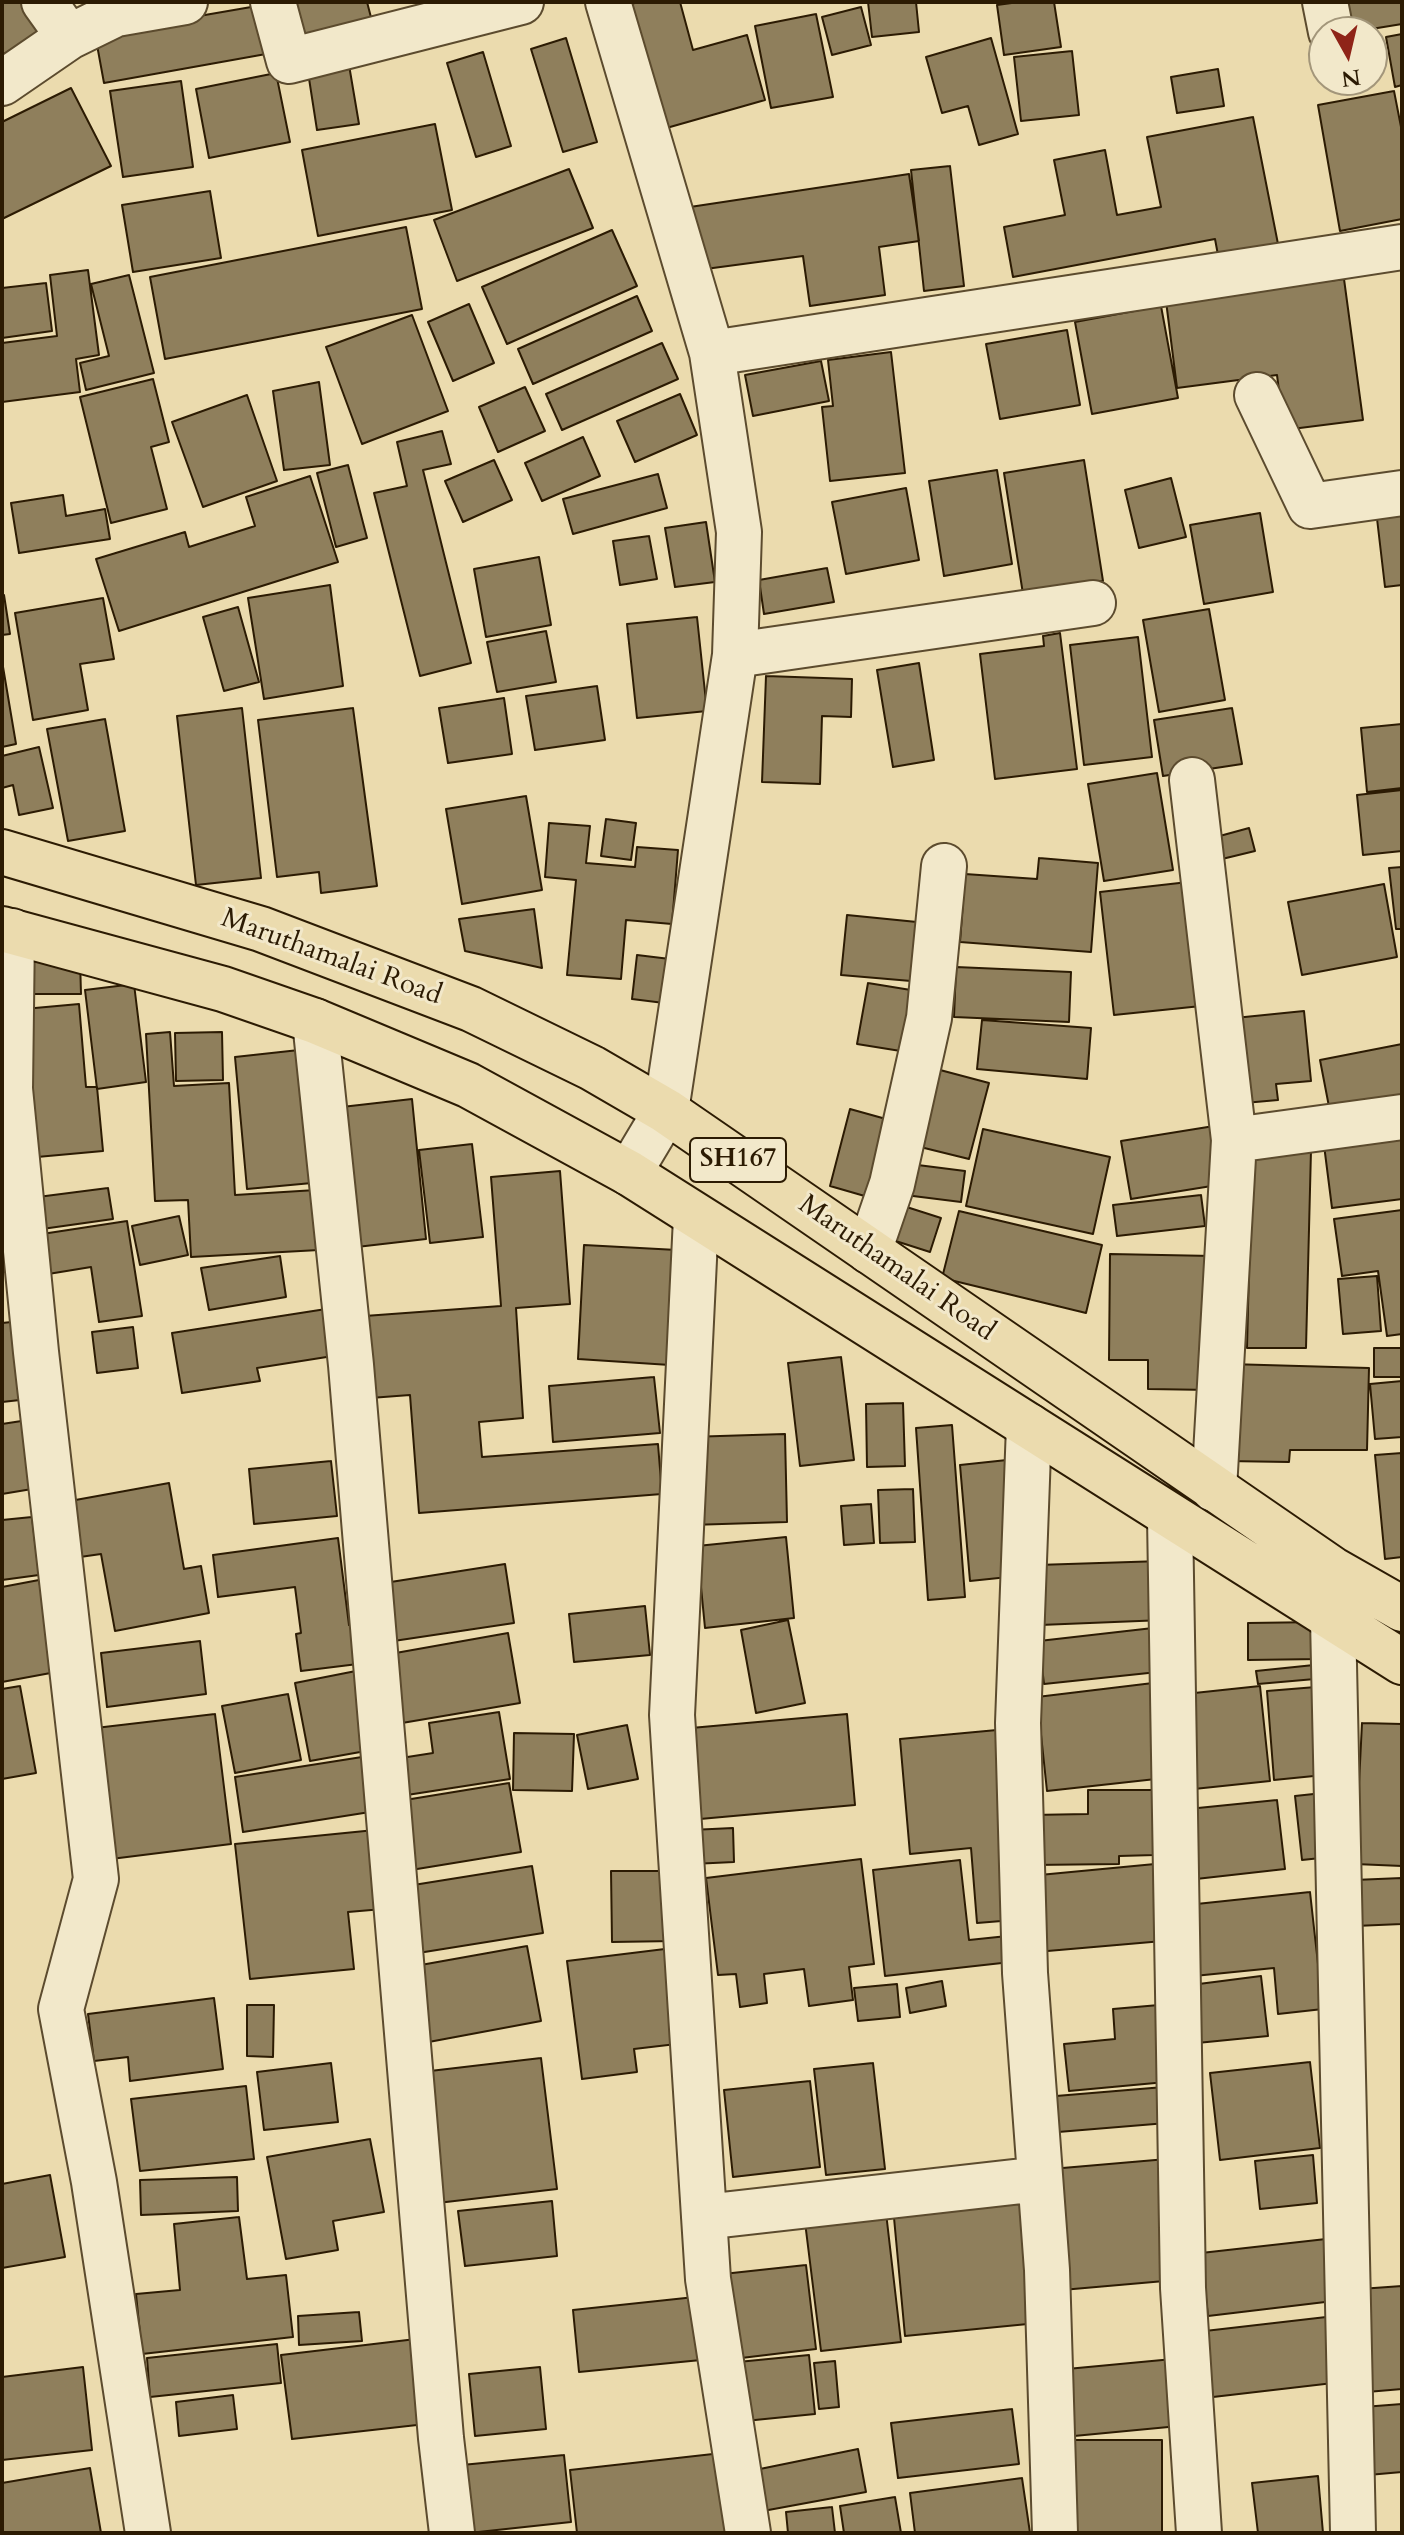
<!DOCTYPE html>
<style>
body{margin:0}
#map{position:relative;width:1404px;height:2535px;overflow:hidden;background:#ebdbae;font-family:Cardo,serif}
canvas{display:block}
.frame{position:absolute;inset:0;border:4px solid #2c1b03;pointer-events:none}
.north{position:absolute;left:1308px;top:16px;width:80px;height:80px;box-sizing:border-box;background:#f2e8ca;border:2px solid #a3967a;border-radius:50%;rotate:172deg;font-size:22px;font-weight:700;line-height:32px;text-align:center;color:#2c1b03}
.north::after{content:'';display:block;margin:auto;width:28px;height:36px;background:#8f2418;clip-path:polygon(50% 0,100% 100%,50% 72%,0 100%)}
</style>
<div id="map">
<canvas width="1404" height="2535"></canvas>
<div class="frame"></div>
<div class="north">N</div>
</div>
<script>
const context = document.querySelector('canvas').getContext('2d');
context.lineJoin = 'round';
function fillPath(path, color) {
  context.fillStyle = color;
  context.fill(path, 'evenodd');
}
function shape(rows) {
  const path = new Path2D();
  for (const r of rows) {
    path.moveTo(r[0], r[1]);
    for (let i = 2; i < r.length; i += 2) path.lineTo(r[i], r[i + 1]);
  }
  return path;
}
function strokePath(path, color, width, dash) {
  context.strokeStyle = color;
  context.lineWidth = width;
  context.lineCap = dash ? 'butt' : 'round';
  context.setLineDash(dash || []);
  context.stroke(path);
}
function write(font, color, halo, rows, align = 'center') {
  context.font = font + ' Cardo,serif';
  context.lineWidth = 6;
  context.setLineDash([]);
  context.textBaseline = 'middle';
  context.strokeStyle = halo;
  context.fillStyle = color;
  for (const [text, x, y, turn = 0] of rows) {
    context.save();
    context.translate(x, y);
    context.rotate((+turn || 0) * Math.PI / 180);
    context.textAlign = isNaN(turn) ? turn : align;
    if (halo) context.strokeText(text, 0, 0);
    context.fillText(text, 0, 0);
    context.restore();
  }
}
const building = shape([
 [2,2,24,2,41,35,2,55,2,2],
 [300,2,367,2,373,25,299,45,288,5,300,2],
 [638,2,680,2,693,50,747,35,765,100,663,129,628,5,638,2],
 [868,2,916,2,919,32,872,37,868,2],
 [1019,2,1054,2,1061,47,1004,55,997,5,1019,2],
 [1348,2,1402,2,1402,24,1353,32,1348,2],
 [257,6,266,54,104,83,95,34,257,6],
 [861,7,871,45,832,55,822,17,861,7],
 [816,14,833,97,771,108,755,26,816,14],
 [1402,34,1402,85,1395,87,1386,37,1402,34],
 [566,38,597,142,563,152,531,49,566,38],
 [991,38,1018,134,979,145,968,106,942,113,926,57,991,38],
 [1072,51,1079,115,1021,121,1014,57,1072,51],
 [483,52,511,146,476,157,447,63,483,52],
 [349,65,359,124,317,130,308,72,349,65],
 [1218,69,1224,106,1177,113,1171,77,1218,69],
 [276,73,290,142,209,158,196,89,276,73],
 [181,81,193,167,123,177,110,91,181,81],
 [71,88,111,166,2,219,2,122,71,88],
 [1394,91,1402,132,1402,219,1340,231,1318,105,1394,91],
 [1253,117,1278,244,1218,255,1215,239,1013,277,1004,227,1065,215,1054,160,1105,150,1117,215,1161,207,1147,137,1253,117],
 [435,124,452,210,318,236,302,150,435,124],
 [950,166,964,286,924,291,911,170,950,166],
 [569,169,593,228,457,281,434,220,569,169],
 [909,174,919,241,879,247,885,295,810,306,803,256,698,270,690,207,909,174],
 [210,191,221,258,133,272,122,205,210,191],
 [406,227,422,309,165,359,150,277,406,227],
 [612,230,637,286,507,344,482,287,612,230],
 [88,270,99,355,76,359,80,392,2,402,2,343,57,336,50,275,88,270],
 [129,275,154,373,86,390,80,363,109,356,91,284,129,275],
 [1344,279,1363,420,1284,430,1277,375,1177,388,1166,301,1344,279],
 [46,283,52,331,2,338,2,288,46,283],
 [637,296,652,331,533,384,518,349,637,296],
 [469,304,494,363,453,381,428,322,469,304],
 [1161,306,1178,398,1092,414,1075,322,1161,306],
 [412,315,448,411,362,444,326,347,412,315],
 [1067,330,1080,405,1000,419,986,344,1067,330],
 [662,343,678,379,562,430,546,394,662,343],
 [891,352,905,473,830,481,822,407,833,406,828,360,891,352],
 [821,361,829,401,753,416,745,375,821,361],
 [153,379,169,442,151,447,167,509,111,523,80,397,153,379],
 [319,382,330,465,284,470,273,391,319,382],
 [525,387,545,431,498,452,479,407,525,387],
 [680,394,697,435,635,462,617,421,680,394],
 [247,395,277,481,203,507,172,422,247,395],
 [442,431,451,464,423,470,471,663,420,676,374,493,407,486,397,442,442,431],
 [583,437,600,476,542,501,525,463,583,437],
 [494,460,512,500,463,522,445,481,494,460],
 [1084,460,1103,581,1023,594,1004,473,1084,460],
 [348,465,367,538,336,547,317,473,348,465],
 [997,470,1012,564,944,576,929,481,997,470],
 [658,474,667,508,573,534,563,499,658,474],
 [310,476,338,562,119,631,96,559,185,532,189,547,255,526,246,497,310,476],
 [1171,478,1186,537,1139,548,1125,490,1171,478],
 [906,488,919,560,846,574,832,502,906,488],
 [63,495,66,516,105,509,110,539,19,553,11,503,63,495],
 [1402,507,1402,585,1385,587,1376,510,1402,507],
 [1260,513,1273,592,1204,604,1190,525,1260,513],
 [706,522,715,582,675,587,665,528,706,522],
 [649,536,657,579,620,585,613,541,649,536],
 [539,557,551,625,486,637,474,569,539,557],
 [827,568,834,602,764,614,759,580,827,568],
 [330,585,343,686,264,699,248,598,330,585],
 [4,595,10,634,2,635,2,596,4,595],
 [103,598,114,659,80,664,88,710,33,720,15,613,103,598],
 [238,607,259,682,224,691,203,617,238,607],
 [1209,609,1225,700,1159,712,1143,620,1209,609],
 [697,617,707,711,637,718,627,624,697,617],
 [546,631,556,682,497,692,487,642,546,631],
 [1060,633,1077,769,995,779,980,654,1044,646,1043,636,1060,633],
 [1138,637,1152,757,1084,765,1070,645,1138,637],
 [2,661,16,744,2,747,2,661],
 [919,663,934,760,893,767,877,670,919,663],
 [766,676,852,679,851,717,822,716,820,784,762,782,766,676],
 [597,686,605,740,535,750,526,696,597,686],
 [504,698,512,754,448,763,439,708,504,698],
 [242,708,261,878,196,885,177,716,242,708],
 [353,708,377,886,321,893,319,872,277,877,258,720,353,708],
 [1232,708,1242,764,1163,776,1154,720,1232,708],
 [105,719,125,831,68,841,47,729,105,719],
 [1402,724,1402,788,1367,792,1361,728,1402,724],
 [39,747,53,808,19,815,13,785,2,788,2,756,39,747],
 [1157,773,1173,870,1104,881,1088,784,1157,773],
 [1402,790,1402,851,1363,855,1357,795,1402,790],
 [526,796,542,890,462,904,446,809,526,796],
 [606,819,636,823,631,860,601,856,606,819],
 [549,823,590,826,586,863,635,867,637,847,678,850,672,924,626,920,621,979,567,975,576,880,545,877,549,823],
 [1249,828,1255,851,1222,859,1216,837,1249,828],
 [1039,858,1098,863,1091,952,960,942,965,874,1037,879,1039,858],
 [1402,867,1402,929,1396,929,1389,868,1402,867],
 [1197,881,1211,1005,1114,1015,1100,892,1197,881],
 [1384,884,1397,957,1302,975,1288,902,1384,884],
 [534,909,542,968,465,951,459,919,534,909],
 [847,915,917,922,911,981,841,975,847,915],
 [637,955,670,959,664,1003,632,999,637,955],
 [25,959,80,959,81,994,24,994,25,959],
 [956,967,1071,972,1069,1022,954,1017,956,967],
 [868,983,923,992,913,1053,857,1044,868,983],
 [134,984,146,1082,97,1089,85,990,134,984],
 [79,1004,86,1087,97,1087,103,1151,37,1157,24,1009,79,1004],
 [1304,1011,1311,1081,1276,1084,1278,1100,1233,1104,1225,1019,1304,1011],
 [982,1020,1091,1028,1087,1079,977,1069,982,1020],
 [170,1032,174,1086,229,1083,235,1195,316,1190,319,1250,191,1257,188,1200,155,1201,146,1034,170,1032],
 [222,1032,223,1080,176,1081,175,1033,222,1032],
 [1402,1044,1402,1102,1331,1117,1320,1060,1402,1044],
 [299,1050,312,1183,247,1189,235,1057,299,1050],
 [925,1066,989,1083,969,1159,904,1143,925,1066],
 [412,1099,426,1239,348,1248,333,1108,412,1099],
 [850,1109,904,1124,882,1201,830,1186,850,1109],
 [1214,1126,1224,1184,1131,1199,1121,1141,1214,1126],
 [983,1129,1110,1157,1093,1234,966,1206,983,1129],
 [1401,1135,1402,1199,1332,1208,1324,1145,1401,1135],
 [472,1144,483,1237,430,1243,419,1150,472,1144],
 [1252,1148,1311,1150,1306,1348,1247,1348,1252,1148],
 [902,1163,965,1171,961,1202,897,1194,902,1163],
 [560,1171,570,1304,516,1308,523,1418,479,1422,482,1457,658,1444,662,1494,419,1513,410,1395,357,1399,351,1317,501,1306,491,1177,560,1171],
 [108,1188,113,1219,35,1230,30,1198,108,1188],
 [1201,1195,1205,1226,1117,1236,1113,1205,1201,1195],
 [891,1202,941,1218,930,1252,880,1236,891,1202],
 [1402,1210,1402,1334,1387,1336,1378,1271,1342,1276,1334,1219,1402,1210],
 [959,1211,1102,1245,1086,1313,942,1278,959,1211],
 [179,1216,188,1255,140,1265,132,1226,179,1216],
 [127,1221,142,1316,99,1322,91,1267,36,1276,29,1236,127,1221],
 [584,1245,677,1250,670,1365,578,1359,584,1245],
 [1110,1254,1213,1256,1211,1390,1148,1389,1148,1360,1109,1360,1110,1254],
 [280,1256,286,1297,209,1310,201,1268,280,1256],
 [1377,1276,1381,1331,1343,1334,1338,1279,1377,1276],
 [326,1309,333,1356,257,1368,260,1381,182,1393,172,1333,326,1309],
 [21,1321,29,1399,2,1402,2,1323,21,1321],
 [133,1327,138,1368,97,1373,92,1332,133,1327],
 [1374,1348,1402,1348,1402,1377,1374,1377,1374,1348],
 [841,1357,854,1460,800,1466,788,1363,841,1357],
 [1229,1364,1369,1368,1367,1450,1290,1450,1289,1462,1226,1461,1229,1364],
 [654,1377,660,1433,553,1442,549,1386,654,1377],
 [1402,1381,1402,1437,1375,1439,1370,1384,1402,1381],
 [903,1403,905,1466,867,1467,866,1404,903,1403],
 [28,1420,38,1488,2,1494,2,1424,28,1420],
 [952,1425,965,1597,928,1600,916,1428,952,1425],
 [785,1434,787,1522,690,1525,688,1437,785,1434],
 [1402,1453,1402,1557,1385,1559,1375,1455,1402,1453],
 [1007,1460,1018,1576,970,1581,960,1465,1007,1460],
 [331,1461,337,1516,254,1524,249,1469,331,1461],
 [169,1483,184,1569,201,1566,209,1613,115,1631,101,1554,80,1557,70,1501,169,1483],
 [913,1489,915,1542,880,1543,878,1490,913,1489],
 [871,1504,874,1543,844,1545,841,1506,871,1504],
 [32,1517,39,1575,2,1580,2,1520,32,1517],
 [786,1537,794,1618,705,1628,697,1546,786,1537],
 [338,1538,349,1625,360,1623,366,1663,301,1671,296,1634,301,1633,295,1587,218,1597,213,1555,338,1538],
 [1162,1561,1164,1620,1040,1625,1037,1565,1162,1561],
 [505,1564,514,1623,387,1642,378,1584,505,1564],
 [39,1580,56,1672,2,1682,2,1587,39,1580],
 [645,1606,650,1655,574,1662,569,1614,645,1606],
 [788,1620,805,1703,756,1713,741,1630,788,1620],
 [1320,1622,1320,1659,1248,1660,1248,1623,1320,1622],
 [1153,1628,1158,1672,1044,1684,1039,1641,1153,1628],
 [508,1633,520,1703,402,1723,390,1654,508,1633],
 [200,1641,206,1694,107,1707,101,1653,200,1641],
 [1314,1665,1315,1679,1258,1684,1256,1671,1314,1665],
 [361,1670,377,1749,310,1761,295,1683,361,1670],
 [1153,1683,1165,1778,1047,1791,1037,1697,1153,1683],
 [20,1686,36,1773,2,1779,2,1689,20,1686],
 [1260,1686,1270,1781,1194,1789,1185,1694,1260,1686],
 [1316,1687,1324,1775,1274,1780,1267,1691,1316,1687],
 [288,1694,301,1760,235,1773,222,1706,288,1694],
 [499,1712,510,1779,407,1795,401,1758,433,1753,429,1723,499,1712],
 [215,1714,231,1844,103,1860,87,1729,215,1714],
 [847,1714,855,1805,700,1819,691,1728,847,1714],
 [1362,1723,1402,1724,1402,1866,1355,1864,1362,1723],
 [627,1725,638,1779,588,1789,577,1735,627,1725],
 [997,1730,1014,1920,977,1923,971,1848,910,1854,900,1739,997,1730],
 [514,1733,574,1734,572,1791,513,1790,514,1733],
 [362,1757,370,1812,243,1832,235,1777,362,1757],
 [509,1783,521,1852,411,1870,399,1801,509,1783],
 [1088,1790,1154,1790,1155,1855,1119,1856,1119,1864,1032,1865,1031,1815,1088,1814,1088,1790],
 [1323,1793,1330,1857,1302,1860,1295,1796,1323,1793],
 [1277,1800,1285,1869,1196,1879,1188,1809,1277,1800],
 [733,1828,734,1862,692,1864,691,1830,733,1828],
 [375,1830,383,1909,348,1912,354,1969,250,1979,235,1844,375,1830],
 [861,1859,874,1964,849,1967,853,2000,809,2006,804,1969,764,1974,767,2003,740,2007,736,1974,718,1975,706,1878,861,1859],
 [960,1860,969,1940,1017,1935,1020,1961,885,1976,873,1870,960,1860],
 [1155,1864,1163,1941,1036,1952,1029,1876,1155,1864],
 [532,1866,543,1933,412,1954,401,1887,532,1866],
 [611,1871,674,1871,675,1941,612,1942,611,1871],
 [1402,1878,1402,1924,1355,1926,1354,1880,1402,1878],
 [1310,1892,1323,2009,1278,2014,1274,1968,1194,1976,1187,1905,1310,1892],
 [527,1946,541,2021,418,2044,404,1968,527,1946],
 [673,1948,685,2043,634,2049,637,2072,582,2079,567,1961,673,1948],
 [1261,1976,1268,2036,1197,2043,1191,1985,1261,1976],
 [942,1981,946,2006,910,2013,906,1988,942,1981],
 [897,1984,900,2017,858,2021,854,1988,897,1984],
 [214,1998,223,2069,130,2081,128,2057,94,2061,88,2014,214,1998],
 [247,2005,274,2005,273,2057,247,2056,247,2005],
 [1159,2005,1166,2082,1069,2091,1064,2044,1115,2039,1113,2009,1159,2005],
 [541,2058,557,2189,429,2204,413,2073,541,2058],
 [1310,2062,1320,2148,1220,2160,1210,2073,1310,2062],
 [331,2063,338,2122,264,2130,257,2072,331,2063],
 [873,2063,885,2169,826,2175,814,2069,873,2063],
 [810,2081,820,2167,733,2177,724,2090,810,2081],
 [246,2086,254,2159,140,2171,131,2099,246,2086],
 [1164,2087,1167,2123,1058,2132,1056,2096,1164,2087],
 [370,2139,384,2212,333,2221,338,2250,286,2259,267,2157,370,2139],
 [1313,2155,1317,2203,1260,2209,1255,2161,1313,2155],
 [1167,2159,1176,2280,1062,2290,1051,2169,1167,2159],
 [50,2175,65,2257,2,2268,2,2184,50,2175],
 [237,2177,238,2211,141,2215,140,2180,237,2177],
 [1026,2194,1038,2323,905,2336,893,2207,1026,2194],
 [552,2201,557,2256,465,2266,458,2211,552,2201],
 [885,2204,901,2342,821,2351,804,2214,885,2204],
 [239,2217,247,2279,286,2275,293,2337,142,2354,136,2294,180,2290,174,2224,239,2217],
 [1335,2238,1342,2300,1208,2316,1201,2253,1335,2238],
 [806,2265,816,2349,733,2359,723,2274,806,2265],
 [1402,2286,1402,2389,1367,2392,1360,2289,1402,2286],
 [695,2297,701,2360,579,2372,573,2310,695,2297],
 [359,2312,362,2341,299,2345,298,2316,359,2312],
 [1335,2316,1342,2382,1213,2397,1205,2331,1335,2316],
 [416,2339,426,2424,292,2439,281,2355,416,2339],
 [277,2344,281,2383,150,2397,147,2358,277,2344],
 [809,2355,815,2414,745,2421,738,2362,809,2355],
 [1173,2359,1179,2426,1074,2436,1067,2369,1173,2359],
 [835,2361,839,2407,819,2409,814,2363,835,2361],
 [83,2367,92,2450,2,2460,2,2377,83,2367],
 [540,2367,546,2429,475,2436,469,2374,540,2367],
 [233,2395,237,2429,179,2436,176,2402,233,2395],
 [1402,2404,1402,2472,1368,2475,1363,2407,1402,2404],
 [1012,2409,1019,2464,898,2478,891,2423,1012,2409],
 [1066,2440,1162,2440,1162,2532,1065,2533,1066,2440],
 [858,2449,866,2492,763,2511,755,2470,858,2449],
 [722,2453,731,2533,577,2533,570,2470,722,2453],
 [564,2455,571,2522,469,2533,462,2465,564,2455],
 [90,2468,101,2533,2,2533,2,2483,90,2468],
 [1318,2476,1323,2533,1258,2533,1252,2483,1318,2476],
 [1022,2478,1030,2533,915,2533,910,2493,1022,2478],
 [895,2497,901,2533,844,2533,840,2506,895,2497],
 [832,2507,835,2533,788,2533,786,2512,832,2507]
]);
fillPath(building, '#8f7f5c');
strokePath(building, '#2c1b03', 2);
const minor = shape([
 [44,2,69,37],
 [273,2,289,61,521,2],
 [608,2,712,353,739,532,735,655,666,1111,629,1173],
 [1325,2,1331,32],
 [2,83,69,37,116,14,185,2],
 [712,353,1402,247],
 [1257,395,1310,506,1402,493],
 [735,655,1093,603],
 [1192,780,1234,1140],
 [12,931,10,1089,36,1352,96,1879,61,2009,94,2182,148,2533],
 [315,1021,351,1365,441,2438,452,2533],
 [696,1218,672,1715,708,2279,748,2533],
 [869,1251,892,1184,929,1018,944,866],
 [1029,1426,1018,1723,1025,1973,1047,2270,1055,2533],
 [1214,1489,1234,1140,1402,1117],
 [1170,1518,1183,2288,1199,2533],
 [1333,1619,1353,2533],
 [704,2217,1040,2179]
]);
const primary = shape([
 [2,852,261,929,471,1009,592,1068,666,1111,1332,1569,1402,1609],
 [2,929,223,989,315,1021,468,1085,629,1173,1402,1662]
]);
strokePath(minor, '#5c4b2e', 48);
strokePath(primary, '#2c1b03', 48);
strokePath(minor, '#f2e8ca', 44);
strokePath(primary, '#ebdbae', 44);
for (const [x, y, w] of [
 [738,1160,96]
]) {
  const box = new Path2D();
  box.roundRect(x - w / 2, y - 22, w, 44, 6);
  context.fillStyle = '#f2e8ca';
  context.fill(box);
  strokePath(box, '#2c1b03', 2);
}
write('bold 26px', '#2c1b03', null, [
 ["SH167",738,1160]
]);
write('28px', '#2c1b03', '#f2e8ca', [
 ["Maruthamalai Road",331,958,20],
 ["Maruthamalai Road",896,1269,35]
]);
</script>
